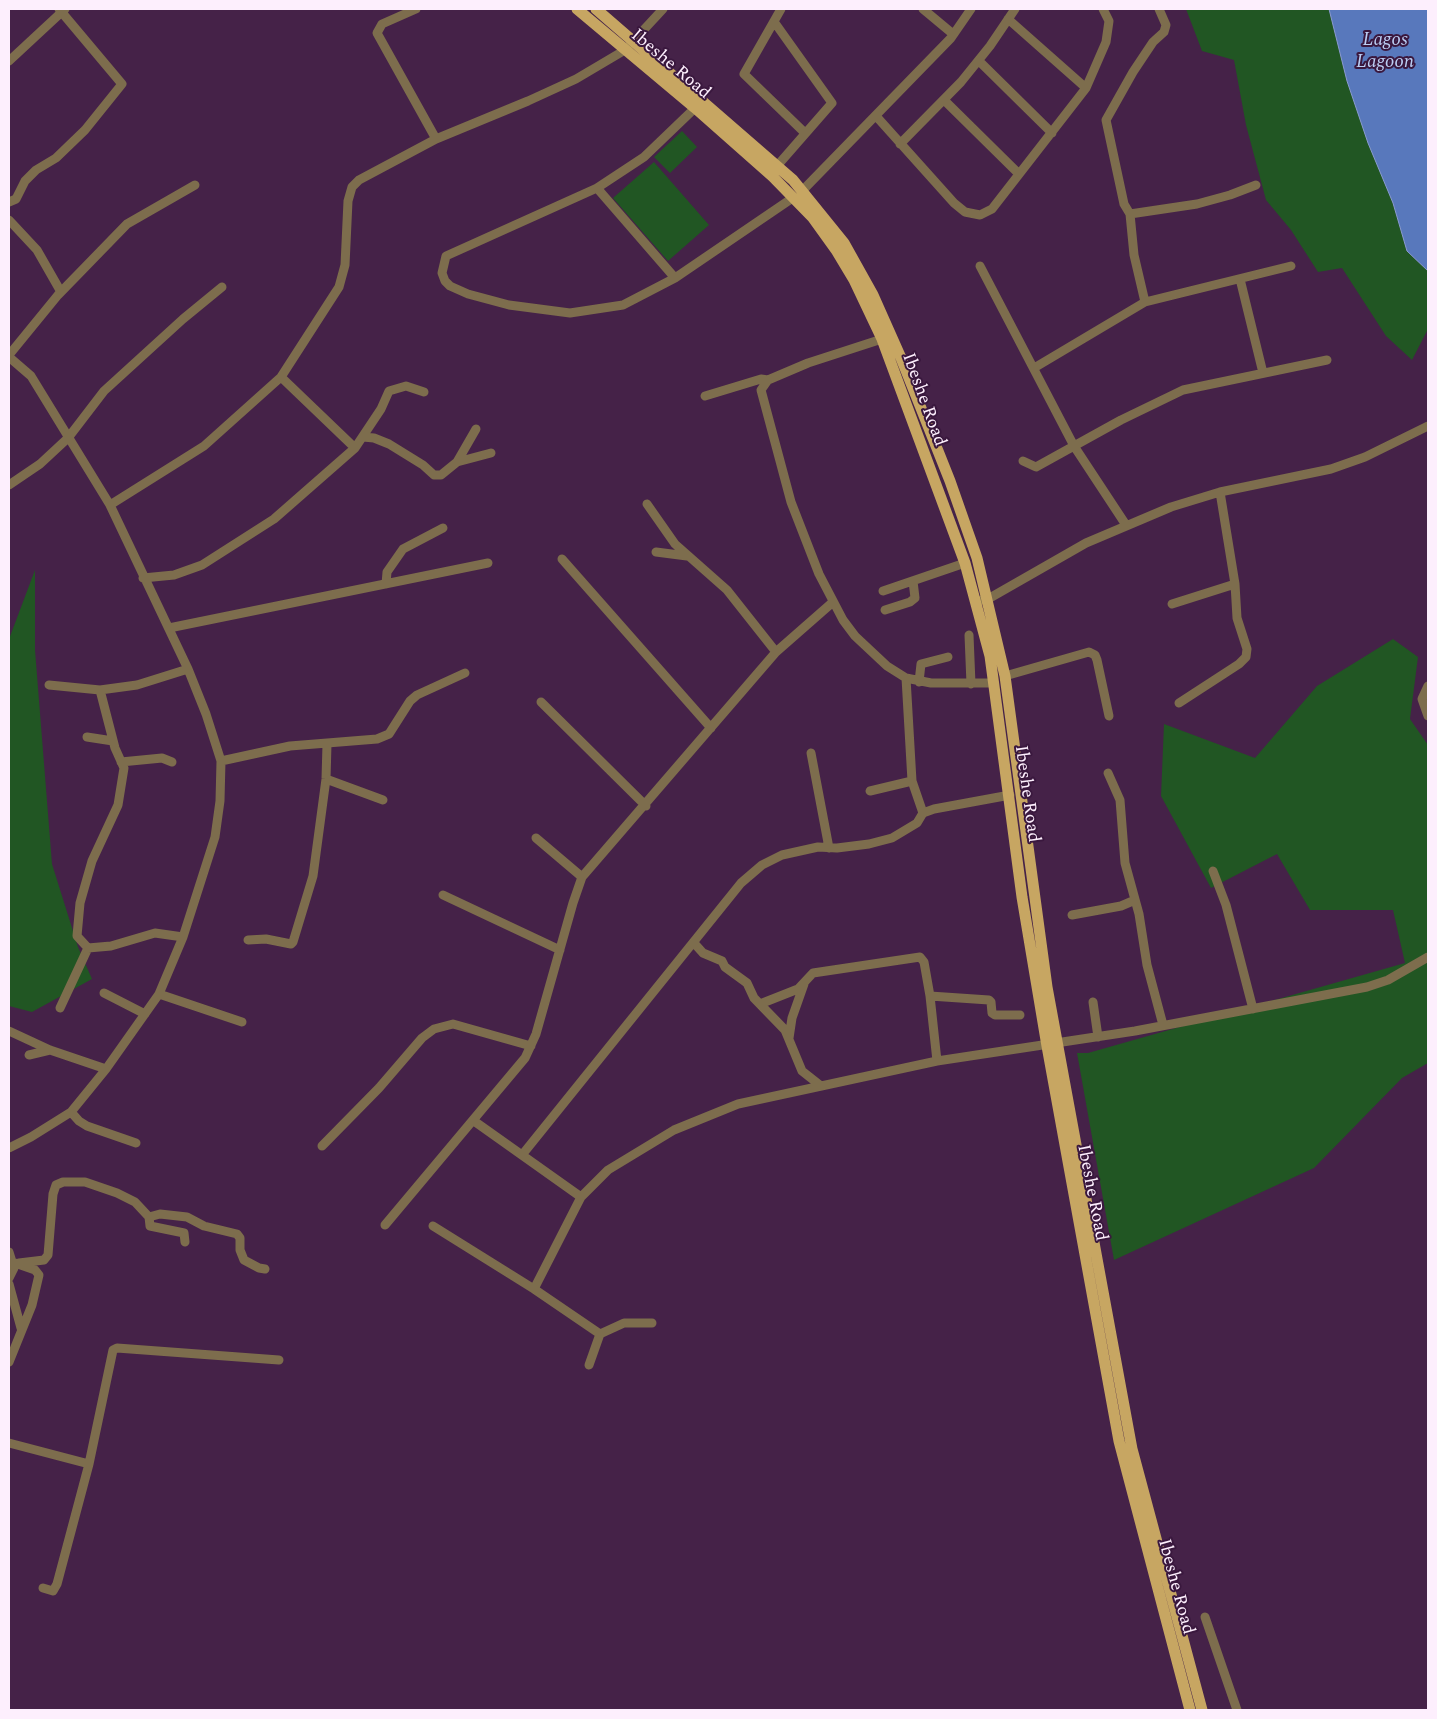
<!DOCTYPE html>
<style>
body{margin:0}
#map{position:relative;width:1437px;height:1719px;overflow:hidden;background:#452248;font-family:Spectral,serif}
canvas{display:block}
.frame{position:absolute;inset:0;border:10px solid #fdeffd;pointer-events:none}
</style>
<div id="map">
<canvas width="1437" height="1719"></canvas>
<div class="frame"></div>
</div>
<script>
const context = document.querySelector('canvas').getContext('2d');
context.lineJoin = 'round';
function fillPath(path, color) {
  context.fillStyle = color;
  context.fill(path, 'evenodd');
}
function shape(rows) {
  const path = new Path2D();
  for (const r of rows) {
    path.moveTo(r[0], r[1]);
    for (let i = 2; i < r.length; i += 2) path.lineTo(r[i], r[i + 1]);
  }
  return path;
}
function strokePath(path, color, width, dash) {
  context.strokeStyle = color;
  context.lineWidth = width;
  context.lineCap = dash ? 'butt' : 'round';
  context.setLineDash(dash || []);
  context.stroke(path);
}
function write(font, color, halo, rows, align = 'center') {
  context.font = font + ' Spectral,serif';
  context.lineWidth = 4;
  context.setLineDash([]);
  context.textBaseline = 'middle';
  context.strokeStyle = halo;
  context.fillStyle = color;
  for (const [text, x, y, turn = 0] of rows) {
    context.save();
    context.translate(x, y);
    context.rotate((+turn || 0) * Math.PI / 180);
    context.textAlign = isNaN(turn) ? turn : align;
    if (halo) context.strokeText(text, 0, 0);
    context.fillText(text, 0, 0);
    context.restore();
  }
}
fillPath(shape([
 [1186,9,1329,9,1347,81,1393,203,1407,251,1428,271,1428,329,1412,360,1386,336,1342,268,1318,272,1291,230,1266,200,1246,125,1234,60,1202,51],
 [682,131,697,147,670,173,654,157],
 [654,162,709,225,668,261,613,198],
 [35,570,35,650,52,864,78,947,92,979,32,1012,9,1006,9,639],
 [1393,639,1418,657,1410,719,1428,745,1428,1063,1402,1078,1314,1168,1114,1260,1077,1053,1088,1053,1405,963,1393,910,1310,910,1277,854,1211,888,1161,796,1164,724,1255,758,1317,686]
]), '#215623');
const water = shape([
 [1329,9,1428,9,1428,271,1407,251,1393,203,1368,143,1347,81,1329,9]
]);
fillPath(water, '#5878bc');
strokePath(water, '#8a9cd0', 1);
strokePath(shape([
 [416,9,382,24,377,33,436,139],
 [781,9,744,74,805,133],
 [923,9,953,34],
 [1008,19,1086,88],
 [775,23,832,103,777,166],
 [9,61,65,9],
 [979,61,1052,133],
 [944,100,1019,174],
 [695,108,644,157,597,188,446,256,442,273,445,281,450,286,468,294,509,305,570,313,623,305,675,278,794,197],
 [876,116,954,203,965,212,980,215,992,209,1086,88,1106,42,1109,21,1103,9],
 [900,144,961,82,990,46,1015,9],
 [597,188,675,278],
 [803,190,951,38,971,9],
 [9,202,16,199,25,181,36,170,56,158,85,130,122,84,59,9],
 [1130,214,1197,204,1230,195,1256,185],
 [9,220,37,250,61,292],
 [980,266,1074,446,1126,525],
 [1240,279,1263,373],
 [1145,302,1134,255,1130,214,1124,204,1106,120,1133,72,1153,42,1164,32,1166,25,1159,9],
 [9,355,58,295,127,224,195,185],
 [9,357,31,376,110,505,188,669,206,714,221,761,220,801,215,837,183,937,159,994,106,1069,71,1112,31,1137,9,1148],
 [1034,368,1145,302,1291,266],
 [281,377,355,448],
 [768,380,761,390,791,502,819,574,843,620,855,636,887,666,906,678,931,683,994,683],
 [705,396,761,379,768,380,808,363,882,339],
 [363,437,374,438,389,444,423,465,434,475,441,475,457,462,476,429],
 [1023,461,1036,467,1121,420,1183,390,1327,360],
 [457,462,491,453],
 [9,485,40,464,68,438,104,391,183,319,222,287],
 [647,504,675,544,727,590,776,652],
 [110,505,204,446,281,377,339,287,345,265,348,201,352,187,359,180,436,139,528,101,576,79,625,50,663,9],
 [656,552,687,556],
 [562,559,711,728],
 [143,578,174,575,202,565,274,519,355,448,381,409,389,391,406,386,424,392],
 [386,584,387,572,403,549,443,528],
 [883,591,965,563],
 [982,600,988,599,1086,543,1171,507,1220,492,1331,469,1365,457,1428,426],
 [1172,604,1235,584],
 [885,610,910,602,915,598,913,581],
 [169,628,488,563],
 [969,635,971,684],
 [1005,676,1089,652,1095,655,1097,660,1109,716],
 [906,678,912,781,923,813],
 [919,682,921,664,948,657],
 [49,685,100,690,137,685,188,669],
 [1428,686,1422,699,1428,716],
 [100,690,115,748,124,768,118,805,92,861,80,903,77,936,88,948,111,946,155,933,183,937],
 [541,702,646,806],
 [1179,703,1239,664,1246,657,1247,649,1237,618,1235,584,1220,492],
 [87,737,113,741],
 [811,753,829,848],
 [221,761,290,746,377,739,389,734,410,701,417,695,465,673],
 [121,762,162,758,172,762],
 [1108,773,1120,800,1125,863,1139,914,1147,965,1163,1025],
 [326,779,383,800],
 [870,791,912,781],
 [536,838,582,877],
 [1213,871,1226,905,1253,1009],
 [443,895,560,950],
 [1072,915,1121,906,1135,900],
 [248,940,266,939,291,944,293,942,313,876,326,779,327,744],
 [694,943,703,953,722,961,725,967,747,983,754,998,785,1030,802,1071,821,1086],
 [104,993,145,1014],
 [159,994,242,1022],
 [930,996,989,1000,991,1002,992,1013,995,1015,1020,1015],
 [1093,1002,1098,1037],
 [760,1004,798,989,813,973,920,957,924,962,930,996,937,1061],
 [60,1008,88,948],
 [9,1031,50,1050,106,1069],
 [789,1038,792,1018,804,984],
 [29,1055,50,1050],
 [71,1112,79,1121,87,1126,136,1143],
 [474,1121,581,1197],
 [322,1146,379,1088,422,1038,434,1029,453,1024,531,1046],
 [522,1155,741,883,762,865,782,855,818,847,837,848,869,844,892,838,917,823,923,813,934,809,1010,795],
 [149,1217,150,1226,184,1233,185,1242],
 [385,1225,525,1058,536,1034,573,903,582,877,776,652,833,602],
 [433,1226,534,1289,600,1334],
 [9,1252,14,1268,9,1278],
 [19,1263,44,1260,48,1255,53,1194,56,1185,63,1182,85,1182,117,1193,135,1202,149,1217,160,1214,187,1217,204,1226,237,1234,240,1238,240,1250,244,1260,259,1268,265,1269],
 [9,1284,21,1328],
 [534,1289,581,1197,608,1170,674,1130,738,1104,937,1061,1135,1031,1367,987,1388,980,1428,957],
 [9,1362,32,1305,39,1275,35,1270,12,1262],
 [589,1365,600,1334,624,1323,652,1323],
 [9,1443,89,1464],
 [43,1588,53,1591,57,1584,89,1464,113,1350,117,1348,279,1360],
 [1205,1617,1237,1710]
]), '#7d6d4d', 9);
strokePath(shape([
 [577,9,695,108,773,177,813,218,836,250,854,280,882,339,965,563,990,656,1022,897,1047,1046,1119,1441,1190,1710],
 [596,9,793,180,844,243,873,295,901,358,950,481,977,558,1005,676,1047,987,1132,1449,1202,1710]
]), '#c7a662', 11);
write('18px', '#fdeffd', '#3a183e', [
 ["Ibeshe Road",670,65,40],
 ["Ibeshe Road",923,400,70],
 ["Ibeshe Road",1026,794,82],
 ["Ibeshe Road",1091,1193,79],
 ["Ibeshe Road",1175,1587,75]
]);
write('italic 19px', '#bbcef4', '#3a183e', [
 ["Lagos",1385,41],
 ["Lagoon",1385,63]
]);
</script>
